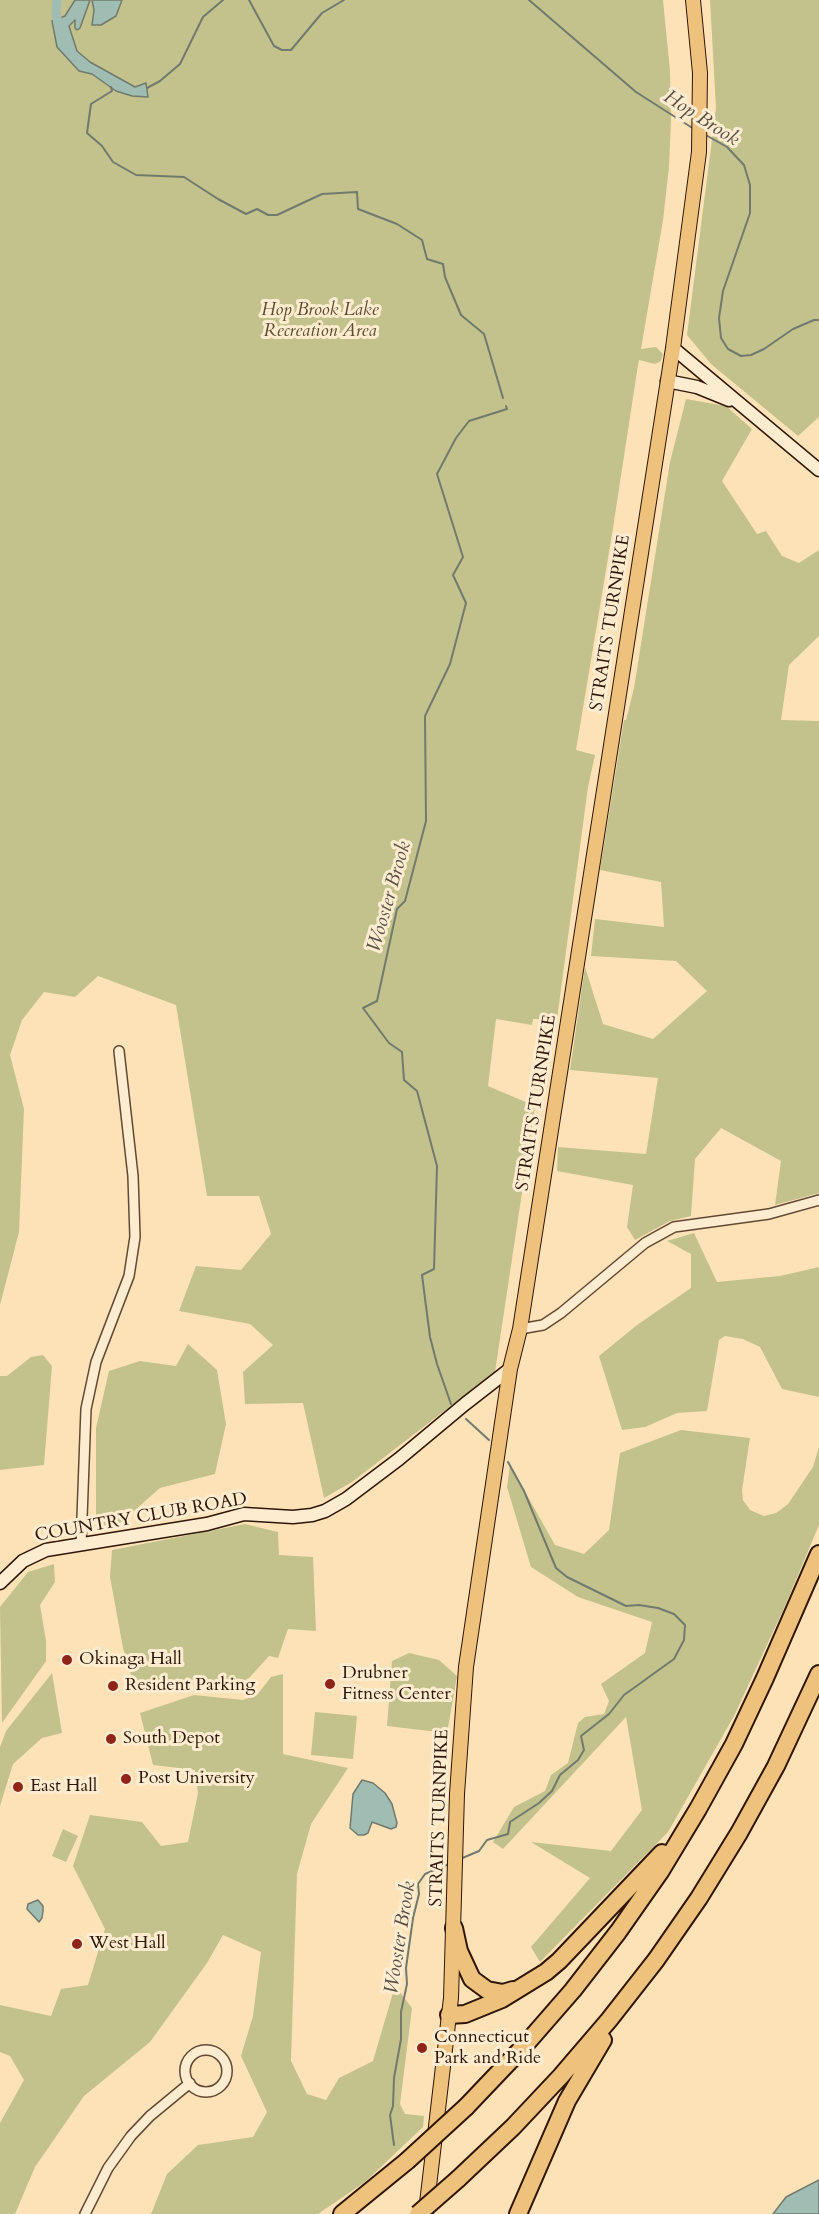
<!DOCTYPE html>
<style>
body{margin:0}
canvas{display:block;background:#fde2b7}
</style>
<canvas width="819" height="2214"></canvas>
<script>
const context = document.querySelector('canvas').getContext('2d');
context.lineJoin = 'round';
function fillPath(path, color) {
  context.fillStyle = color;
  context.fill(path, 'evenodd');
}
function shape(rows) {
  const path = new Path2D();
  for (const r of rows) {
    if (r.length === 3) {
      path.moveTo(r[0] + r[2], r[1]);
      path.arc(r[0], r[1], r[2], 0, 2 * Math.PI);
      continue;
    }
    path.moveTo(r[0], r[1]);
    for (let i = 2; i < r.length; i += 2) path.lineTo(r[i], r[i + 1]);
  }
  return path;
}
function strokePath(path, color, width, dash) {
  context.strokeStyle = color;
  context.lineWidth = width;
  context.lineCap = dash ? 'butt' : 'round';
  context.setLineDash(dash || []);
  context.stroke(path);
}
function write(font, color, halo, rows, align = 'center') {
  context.font = font + ' Cardo,serif';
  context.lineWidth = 6;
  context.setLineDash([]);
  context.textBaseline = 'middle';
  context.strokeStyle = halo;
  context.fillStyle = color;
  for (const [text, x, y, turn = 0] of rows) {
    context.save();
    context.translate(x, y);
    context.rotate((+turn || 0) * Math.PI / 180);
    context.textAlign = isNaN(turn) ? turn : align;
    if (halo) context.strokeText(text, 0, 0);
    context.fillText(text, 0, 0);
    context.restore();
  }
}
fillPath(shape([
 [0,0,663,0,670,71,671,121,669,167,663,220,641,349,656,347,663,354,661,361,655,364,639,360,638,365,613,528,576,750,595,755,588,787,557,1019,533,1019,532,1025,496,1019,488,1086,535,1106,495,1372,352,1482,324,1498,303,1403,245,1404,243,1372,273,1345,250,1324,179,1311,196,1266,241,1270,271,1234,259,1196,207,1196,176,1005,98,976,75,997,44,992,22,1020,10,1055,24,1109,19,1232,0,1305],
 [710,0,819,0,819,417,798,436,711,364,687,335,716,108],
 [686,399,726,406,752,429,722,481,757,534,766,531,782,556,799,563,819,550,819,636,789,665,781,720,819,721,819,1193,775,1205,781,1161,721,1128,695,1159,691,1216,670,1221,635,1240,627,1227,633,1185,557,1171,558,1147,646,1154,658,1078,570,1070,585,967,603,1024,653,1039,707,991,676,961,591,956,595,919,664,927,661,882,600,870,624,720,626,720,634,688,670,462],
 [694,1233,717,1282,780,1276,819,1267,819,1397,782,1389,760,1347,743,1339,725,1336,719,1340,707,1411,677,1413,645,1427,622,1430,599,1356,637,1325,691,1288,691,1254,667,1241],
 [188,1344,217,1370,226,1424,215,1474,160,1488,119,1524,96,1526,96,1428,109,1371,140,1361,176,1366],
 [43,1355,52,1366,44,1465,0,1470,0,1376,7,1376,31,1357],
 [681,1430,750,1438,742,1490,743,1500,750,1510,764,1516,776,1513,788,1504,813,1467,819,1447,819,1525,785,1606,734,1716,668,1832,540,1962,531,1947,590,1878,531,1842,611,1851,642,1810,626,1717,503,1849,493,1842,514,1807,545,1791,551,1775,568,1763,578,1723,585,1717,604,1714,609,1701,601,1684,645,1653,652,1622,578,1597,531,1567,507,1487,510,1465,555,1545,584,1554,609,1530,620,1453],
 [245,1524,278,1532,279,1555,313,1557,316,1631,288,1629,278,1658,269,1656,250,1677,236,1686,199,1678,155,1691,134,1685,123,1648,110,1577,112,1550],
 [54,1564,55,1582,40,1605,46,1641,46,1661,2,1723,0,1607,28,1572],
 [409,1653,439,1660,457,1676,447,1733,387,1726,392,1661],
 [52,1673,62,1733,42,1738,13,1764,0,1806,0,1747,6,1731],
 [283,1674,283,1754,348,1768,311,1824,297,1874,291,2061,307,2094,326,2100,339,2078,373,2061,395,1986,412,2008,400,2104,405,2114,424,2116,423,2127,365,2182,318,2214,151,2214,167,2174,198,2145,253,2137,267,2112,241,2056,253,2016,261,1952,223,1935,207,1963,150,2042,84,2096,35,2167,15,2214,0,2214,0,2123,24,2080,10,2056,0,2052,0,2005,51,2016,61,1989,88,1985,105,1929,73,1866,90,1815,142,1822,161,1846,188,1842,198,1793,195,1770,153,1765,140,1713,194,1695,243,1700,257,1695,271,1677],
 [315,1712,357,1716,353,1759,311,1755],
 [63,1829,78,1836,66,1862,52,1856]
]), '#c3c28c');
const water = shape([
 [75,0,90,0,80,28,77,30,75,28,75,20,69,26,77,51,90,62,135,87,146,83,148,97,132,96,116,91,92,74,79,71,57,47,52,21,65,16,75,0],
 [92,0,122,0,116,16,101,25,92,25,94,10,92,0],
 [362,1780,373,1783,385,1793,392,1804,397,1823,396,1827,391,1829,372,1822,368,1833,364,1835,358,1835,350,1828,353,1794,362,1780],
 [38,1900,43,1906,43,1911,42,1918,39,1922,27,1909,28,1904,38,1900],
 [819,2180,819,2214,773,2214,786,2197,819,2180]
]);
fillPath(water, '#9fbdb2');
strokePath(water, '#727a6e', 1.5);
strokePath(shape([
 [249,0,274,46,282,50,291,50,322,13,344,0],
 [529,0,636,92,694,129],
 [111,87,112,91,91,104,87,133,102,146,113,162,136,175,184,177,218,199,246,214,257,209,268,215,277,215,322,194,357,192,358,209,397,224,422,240,427,259,443,264,445,277,461,315,484,334,503,398],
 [147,88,160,81,180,64,203,17,223,0],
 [704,134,727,147,744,165,750,185,750,213,723,291,719,318,721,338,728,349,741,356,751,355,764,349,793,329,814,320,819,320],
 [451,1404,437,1364,430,1337,422,1275,434,1269,437,1166,417,1091,404,1080,402,1052,389,1043,363,1008,377,1001,397,909,405,901,426,821,425,716,450,664,466,603,453,575,463,557,437,474,456,438,469,421,507,409,506,406],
 [466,1419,489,1440],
 [460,1859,479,1851,487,1840,508,1834,510,1822,539,1803,552,1791,560,1775,578,1760,584,1750,581,1736,609,1714,624,1695,674,1659,684,1640,685,1625,674,1614,658,1608,639,1605,626,1606,567,1577,556,1568,524,1491,508,1462],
 [394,2145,390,2115,393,2106,394,2078,401,2039,401,2012,407,1984,406,1968,413,1918,419,1894,418,1884,425,1874,449,1864]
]), '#727a6e', 2);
strokePath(shape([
 [57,0,56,12,59,29]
]), '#9fbdb2', 9);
const street = shape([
 [520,1329,543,1325,561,1313,645,1243,674,1227,769,1214,819,1200],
 [81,1545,86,1409,96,1362,129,1276,135,1237,133,1176,119,1051],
 [206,2071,21],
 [85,2214,108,2168,131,2136,150,2116,190,2083]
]);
const secondary = shape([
 [673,348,819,470],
 [667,381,697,387,729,400],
 [0,1583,23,1561,46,1550,207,1524,244,1514,293,1517,312,1515,325,1511,346,1499,399,1459,465,1404,510,1369]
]);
const primary = shape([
 [426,2212,451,1998,457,1794,466,1667,510,1369,520,1329,673,348,699,152,700,73,693,0]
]);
const highway = shape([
 [454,1928,459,1951,472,1979,487,1990,503,1993,513,1990],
 [449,2015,465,2014,502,1999,546,1972,559,1961,662,1853],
 [466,2107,526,2044,573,1990,618,1932,660,1872,698,1809,734,1744,765,1678,819,1554],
 [458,2179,513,2127,561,2076,609,2020,656,1960,699,1898,739,1833,776,1766,819,1674],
 [342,2214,407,2161],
 [518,2214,567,2101,603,2040]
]);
strokePath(street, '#624934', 12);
strokePath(secondary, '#2f1608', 15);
strokePath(primary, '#2f1608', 16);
strokePath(highway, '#2f1608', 20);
strokePath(street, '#feecd0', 9);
strokePath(secondary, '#feecd0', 12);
strokePath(primary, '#eec17c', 14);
strokePath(highway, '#eec17c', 16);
const highwayBridge = shape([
 [407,2161,466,2107],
 [418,2214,458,2179]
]);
strokePath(highwayBridge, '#2f1608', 20, []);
strokePath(highwayBridge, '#eec17c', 16);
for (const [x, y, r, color] of [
 [67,1660,6,"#8f2418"],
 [330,1684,6,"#8f2418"],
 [113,1686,6,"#8f2418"],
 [111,1739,6,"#8f2418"],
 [126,1779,6,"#8f2418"],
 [18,1787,6,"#8f2418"],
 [77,1944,6,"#8f2418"],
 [422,2048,6,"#8f2418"]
]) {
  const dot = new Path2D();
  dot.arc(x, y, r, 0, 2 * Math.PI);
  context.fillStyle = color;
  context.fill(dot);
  strokePath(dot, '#feecd0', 2);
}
write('italic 18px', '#5b4a30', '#feecd0', [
 ["Hop Brook Lake",320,311],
 ["Recreation Area",320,332]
]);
write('18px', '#2f1608', '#feecd0', [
 ["STRAITS TURNPIKE",611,623,-81],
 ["STRAITS TURNPIKE",537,1103,-81],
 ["COUNTRY CLUB ROAD",141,1518,-10],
 ["STRAITS TURNPIKE",440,1818,-88]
]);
write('18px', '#2f1608', '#feecd0', [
 ["Okinaga Hall",79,1660],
 ["Drubner",342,1674],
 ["Fitness Center",342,1695],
 ["Resident Parking",125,1686],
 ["South Depot",123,1739],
 ["Post University",138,1779],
 ["East Hall",30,1787],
 ["West Hall",89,1944],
 ["Connecticut",434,2038],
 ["Park and Ride",434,2059]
], 'left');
write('italic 20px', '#565044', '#feecd0', [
 ["Hop Brook",701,119,33],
 ["Wooster Brook",390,897,-74],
 ["Wooster Brook",401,1938,-81]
]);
</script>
